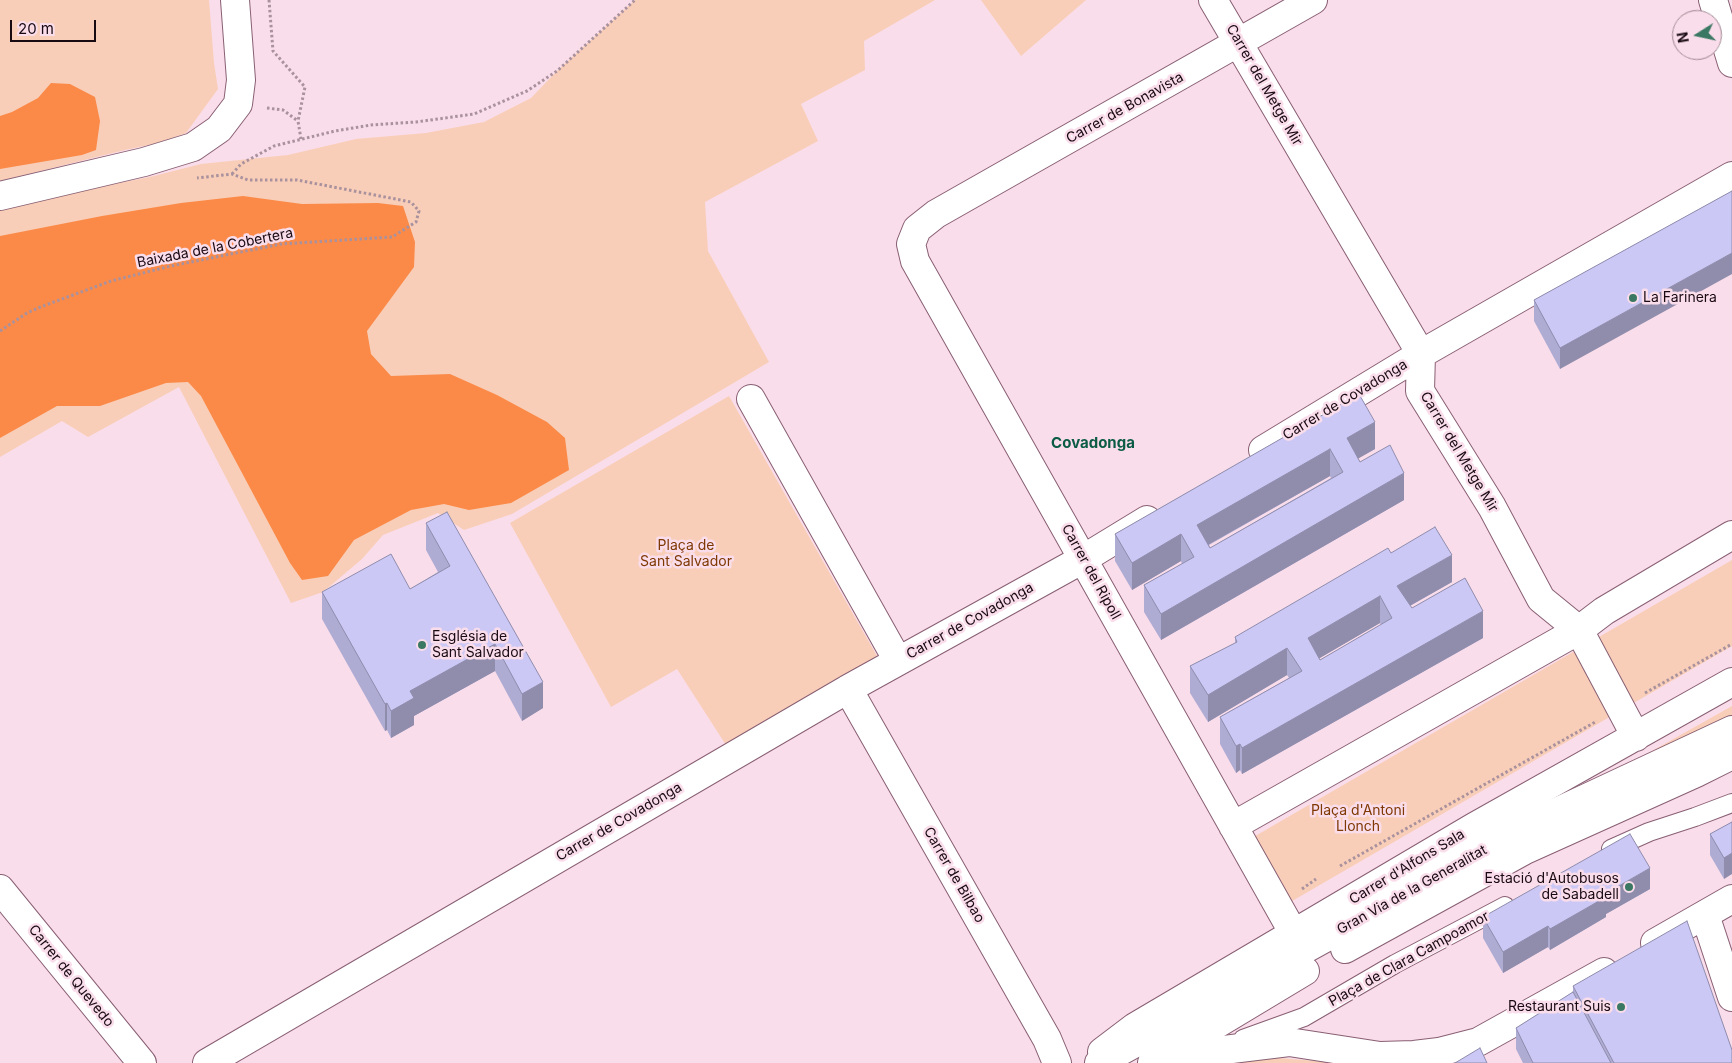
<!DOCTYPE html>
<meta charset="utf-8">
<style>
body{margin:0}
#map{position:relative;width:1732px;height:1063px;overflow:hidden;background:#faddea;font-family:Inter,sans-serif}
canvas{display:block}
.north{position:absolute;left:1672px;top:10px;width:50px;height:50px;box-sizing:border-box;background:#faddea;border:1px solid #a08994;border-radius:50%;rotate:260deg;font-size:14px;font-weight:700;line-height:20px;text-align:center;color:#190a12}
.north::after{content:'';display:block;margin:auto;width:18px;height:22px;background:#3b7863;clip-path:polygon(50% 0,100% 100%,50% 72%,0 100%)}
.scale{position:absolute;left:10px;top:20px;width:86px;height:22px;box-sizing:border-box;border:2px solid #190a12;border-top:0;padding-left:6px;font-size:15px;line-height:18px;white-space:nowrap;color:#190a12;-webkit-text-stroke:4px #faddea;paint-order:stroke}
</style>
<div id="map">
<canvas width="1732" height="1063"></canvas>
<div class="north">N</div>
<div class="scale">20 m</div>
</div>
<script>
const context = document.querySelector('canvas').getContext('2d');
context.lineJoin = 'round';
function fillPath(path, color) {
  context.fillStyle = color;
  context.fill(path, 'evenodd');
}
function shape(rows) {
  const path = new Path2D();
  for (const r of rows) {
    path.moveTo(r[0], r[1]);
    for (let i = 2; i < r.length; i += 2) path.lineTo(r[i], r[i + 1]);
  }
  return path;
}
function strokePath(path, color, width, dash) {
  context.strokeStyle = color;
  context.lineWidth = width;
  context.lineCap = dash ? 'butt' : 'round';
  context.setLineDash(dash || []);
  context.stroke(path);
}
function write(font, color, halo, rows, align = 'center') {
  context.font = font + ' Inter,sans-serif';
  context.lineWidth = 5;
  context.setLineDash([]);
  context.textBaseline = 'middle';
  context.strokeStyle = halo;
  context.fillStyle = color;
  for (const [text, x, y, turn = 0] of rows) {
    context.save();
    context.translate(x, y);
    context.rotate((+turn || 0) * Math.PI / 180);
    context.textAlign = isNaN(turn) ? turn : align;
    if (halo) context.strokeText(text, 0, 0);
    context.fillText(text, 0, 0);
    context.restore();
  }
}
fillPath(shape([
 [0,0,209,0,214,63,218,89,186,133,158,143,125,150,0,181],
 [635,0,935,0,864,41,865,70,801,104,818,141,705,202,708,251,769,362,512,514,464,530,438,513,383,535,362,559,323,592,291,603,179,387,88,437,62,421,0,457,0,207,154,176,201,164,288,155,356,139,426,133,484,122,531,98,557,71],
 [981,0,1086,0,1021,56],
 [729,396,877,656,726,745,677,669,611,707,510,523],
 [1732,560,1732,646,1287,904,1250,839],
 [1732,706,1732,718,1636,760],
 [1255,1056,1340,1063,1228,1063]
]), '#f9ceb8');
fillPath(shape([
 [51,83,70,84,95,97,100,121,96,150,82,155,0,169,0,116,12,112,38,98],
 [243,196,302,204,378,203,403,206,415,242,414,267,367,331,371,354,391,376,450,374,497,395,547,422,565,438,569,470,511,503,469,510,444,504,411,510,354,540,328,576,302,580,290,563,201,396,188,382,166,383,100,406,57,406,0,438,0,236,102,216,181,203]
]), '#fb8a48');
const lane = shape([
 [1611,849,1649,832,1695,817,1732,803],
 [1243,1039,1304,1017,1395,964,1505,906]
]);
const street = shape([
 [1213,0,1421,354,1420,391,1492,507,1541,599,1579,630,1636,737],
 [1713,0,1732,63],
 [0,196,144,162,193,147,219,129,238,104,241,80,235,0],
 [751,399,898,661],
 [1263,450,1421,354,1732,176],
 [848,689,1047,1039,1057,1063],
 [1233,826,1579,630,1604,611,1732,535],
 [0,889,142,1063],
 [1705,915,1732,997],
 [1294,934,915,261,911,244,917,229,936,214,1313,0],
 [1655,943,1732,899],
 [1102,1052,1135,1027,1474,827,1732,682],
 [207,1063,848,689,1083,559,1147,520],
 [1185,1063,1208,1052,1289,1042,1380,1056,1414,1055,1439,1052,1478,1042,1604,972]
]);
const secondary = shape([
 [1345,949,1525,850,1696,773,1732,755],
 [1099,1063,1531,824,1732,730],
 [1152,1063,1305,971]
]);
strokePath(lane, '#885f73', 20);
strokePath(street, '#885f73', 30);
strokePath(secondary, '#885f73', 30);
strokePath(shape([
 [269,0,273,51,305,87,298,121,301,139],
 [267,108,283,110,298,121],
 [232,174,241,164,274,146,335,131,371,125,416,122,474,114,527,91,557,71,635,0],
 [0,331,27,313,43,306,111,281,171,266,281,244,392,237,416,222,419,211,411,202,297,180,248,180,232,174,197,178],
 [1645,693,1732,644],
 [1340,866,1597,721],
 [1302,889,1316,879]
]), '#a9919d', 3, [2.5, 2.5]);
strokePath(lane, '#fff', 18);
strokePath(street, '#fff', 28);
strokePath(secondary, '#fff', 28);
fillPath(shape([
 [1732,191,1560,369,1534,321,1534,300],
 [1359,394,1375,449,1358,458,1360,462,1404,500,1161,640,1144,612,1144,585,1182,564,1181,561,1132,590,1115,561,1115,534],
 [1330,476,1331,478,1210,548,1209,545],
 [426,523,543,708,522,721,495,671,414,716,414,725,391,738,387,730,385,731,322,619,322,592,410,589,438,572,426,550],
 [1391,553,1452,582,1410,606,1412,608,1483,638,1242,774,1240,770,1236,773,1220,744,1220,717,1289,678,1287,675,1208,722,1190,693,1190,666,1235,643,1235,637],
 [1380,623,1381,625,1320,660,1319,658],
 [1732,822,1724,879,1710,855,1710,834],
 [1650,889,1606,914,1606,917,1550,950,1548,947,1503,973,1483,938,1483,917],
 [1573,986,1732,1063,1523,1063,1516,1049,1516,1028,1573,992]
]), '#afacd4');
fillPath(shape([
 [1732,253,1732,274,1560,369,1560,348],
 [1375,422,1375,449,1347,465,1347,438],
 [1330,449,1330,476,1197,551,1197,525],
 [1404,473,1404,500,1161,640,1161,614],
 [1181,534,1181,561,1132,590,1132,563],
 [1452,555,1452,582,1397,613,1397,586],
 [1380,596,1380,623,1308,665,1308,638],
 [1483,611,1483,638,1242,774,1242,748],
 [495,644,495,671,414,716,414,725,391,738,391,711,410,691],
 [1287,648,1287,675,1208,722,1208,695],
 [543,682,543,708,522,721,522,694],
 [387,703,387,730,385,731,385,704],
 [1240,744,1240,770,1236,773,1236,746],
 [1732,853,1732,874,1724,879,1724,858],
 [1650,868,1650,889,1606,914,1606,917,1550,950,1550,929,1605,894],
 [1548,926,1548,947,1503,973,1503,952]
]), '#8f8cac');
const building = shape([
 [1732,191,1732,253,1560,348,1534,300,1732,191],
 [1359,394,1375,422,1347,438,1360,462,1390,445,1404,473,1161,614,1144,585,1194,557,1181,534,1132,563,1115,534,1359,394],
 [1330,449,1343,472,1210,548,1197,525,1330,449],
 [447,512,543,682,522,694,495,644,410,691,414,698,391,711,387,703,385,704,322,592,391,554,410,589,450,566,426,523,447,512],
 [1435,527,1452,555,1397,586,1412,608,1465,578,1483,611,1242,748,1240,744,1236,746,1220,717,1302,671,1287,648,1208,695,1190,666,1237,642,1235,637,1388,548,1391,553,1435,527],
 [1380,596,1392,618,1320,660,1308,638,1380,596],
 [1732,822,1732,853,1724,858,1710,834,1732,822],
 [1630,834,1650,868,1605,894,1606,897,1550,929,1548,926,1503,952,1483,917,1630,834],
 [1687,921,1732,1050,1732,1063,1614,1063,1573,986,1687,921],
 [1573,992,1611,1063,1533,1063,1516,1028,1573,992],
 [1480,1048,1487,1063,1455,1063,1480,1048]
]);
fillPath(building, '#ccc8f6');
strokePath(building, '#8f8cac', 1);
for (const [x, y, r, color] of [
 [1633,298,5,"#3b7863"],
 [422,645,5,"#3b7863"],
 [1629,887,5,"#3b7863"],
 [1621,1007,5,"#3b7863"]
]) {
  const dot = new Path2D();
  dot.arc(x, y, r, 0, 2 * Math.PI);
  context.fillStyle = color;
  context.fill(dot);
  strokePath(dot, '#faddea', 2);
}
write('14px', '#190a12', '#faddea', [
 ["Carrer del Metge Mir",1264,85,60],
 ["Carrer de Bonavista",1125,108,-29],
 ["Baixada de la Cobertera",215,248,-11],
 ["Carrer de Covadonga",1345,400,-31],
 ["Carrer del Metge Mir",1459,452,59],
 ["Carrer del Ripoll",1091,572,61],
 ["Carrer de Covadonga",970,621,-29],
 ["Carrer de Covadonga",619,822,-30],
 ["Carrer d'Alfons Sala",1407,867,-31],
 ["Carrer de Bilbao",954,875,60],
 ["Gran Via de la Generalitat",1412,890,-29],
 ["Plaça de Clara Campoamor",1409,959,-29],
 ["Carrer de Quevedo",71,976,51]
]);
write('14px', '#190a12', '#faddea', [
 ["La Farinera",1643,298],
 ["Església de",432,637],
 ["Sant Salvador",432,653],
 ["Estació d'Autobusos",1619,879,"right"],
 ["de Sabadell",1619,895,"right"],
 ["Restaurant Suis",1611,1007,"right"]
], 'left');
write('14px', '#7e3803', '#faddea', [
 ["Plaça de",686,546],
 ["Sant Salvador",686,562],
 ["Plaça d'Antoni",1358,811],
 ["Llonch",1358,827]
]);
write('bold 15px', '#0c5b45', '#faddea', [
 ["Covadonga",1093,443]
]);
</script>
